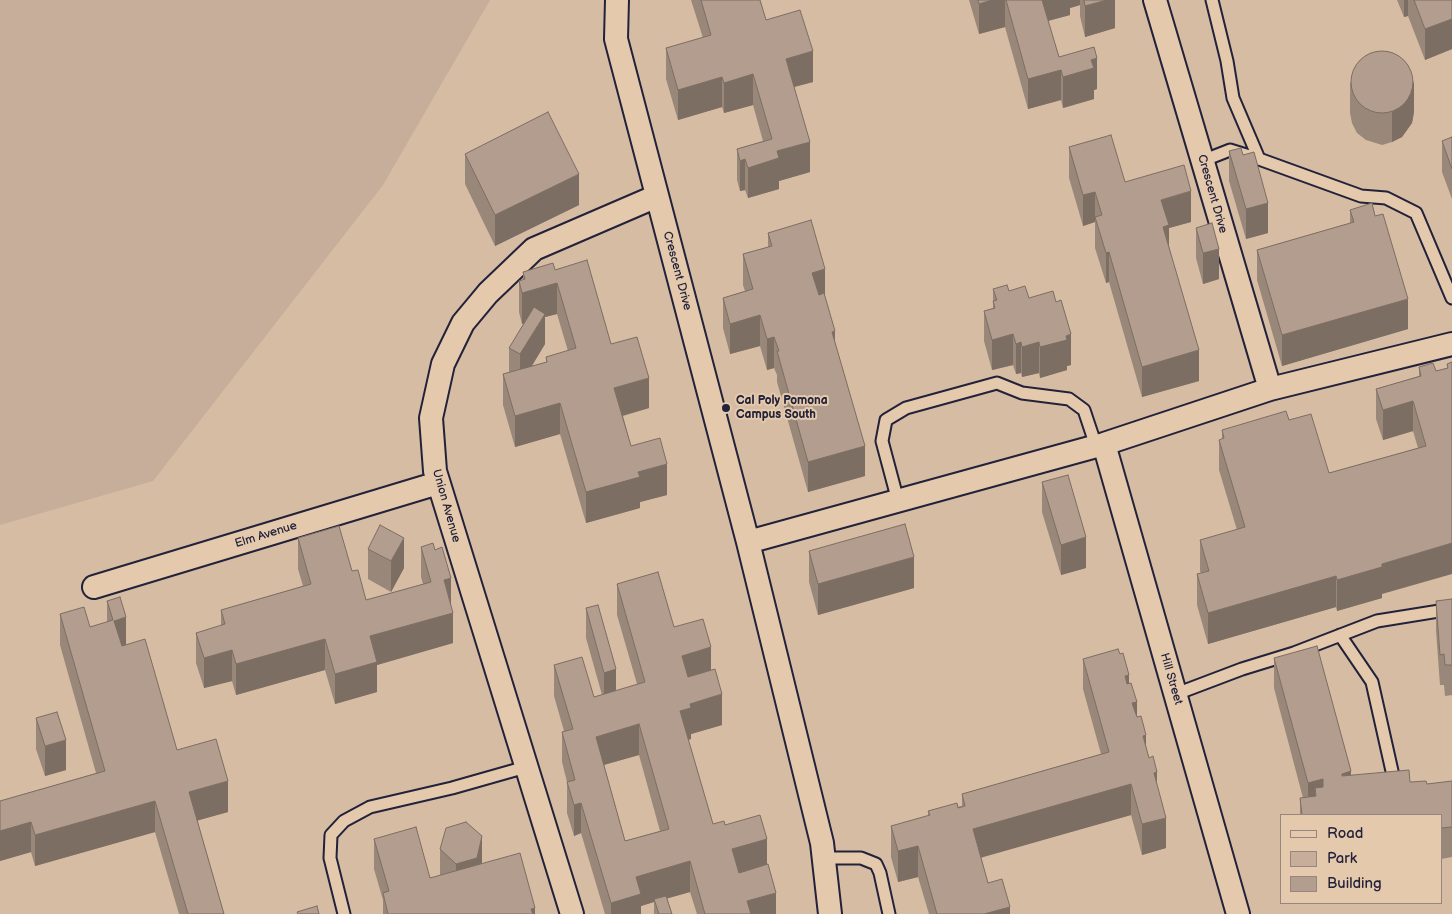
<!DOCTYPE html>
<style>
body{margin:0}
#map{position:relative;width:1452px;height:914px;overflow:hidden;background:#e5c9ac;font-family:"Balsamiq Sans",sans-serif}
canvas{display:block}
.legend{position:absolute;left:1280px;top:814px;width:162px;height:90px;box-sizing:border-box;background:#e5c9ac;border:1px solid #97867f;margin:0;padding:6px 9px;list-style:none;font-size:15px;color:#22223b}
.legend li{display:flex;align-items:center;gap:10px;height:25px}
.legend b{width:25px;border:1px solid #97867f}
</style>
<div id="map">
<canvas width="1452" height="914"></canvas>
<ul class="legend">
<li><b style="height:6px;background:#e5c9ac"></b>Road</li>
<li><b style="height:14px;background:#c6ae9a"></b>Park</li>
<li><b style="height:14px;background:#b29d8e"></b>Building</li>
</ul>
</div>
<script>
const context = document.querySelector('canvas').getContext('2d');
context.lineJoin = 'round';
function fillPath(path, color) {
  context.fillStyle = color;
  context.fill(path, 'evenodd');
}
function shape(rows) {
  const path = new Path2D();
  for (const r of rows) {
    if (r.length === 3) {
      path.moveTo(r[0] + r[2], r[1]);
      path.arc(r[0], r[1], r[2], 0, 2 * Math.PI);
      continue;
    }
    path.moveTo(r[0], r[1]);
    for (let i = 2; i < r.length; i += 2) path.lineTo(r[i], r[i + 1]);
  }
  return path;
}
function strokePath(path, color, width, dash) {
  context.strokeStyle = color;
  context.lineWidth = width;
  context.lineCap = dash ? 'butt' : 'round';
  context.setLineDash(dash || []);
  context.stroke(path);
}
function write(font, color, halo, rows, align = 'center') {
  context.font = font + ' "Balsamiq Sans",sans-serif';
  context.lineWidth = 4;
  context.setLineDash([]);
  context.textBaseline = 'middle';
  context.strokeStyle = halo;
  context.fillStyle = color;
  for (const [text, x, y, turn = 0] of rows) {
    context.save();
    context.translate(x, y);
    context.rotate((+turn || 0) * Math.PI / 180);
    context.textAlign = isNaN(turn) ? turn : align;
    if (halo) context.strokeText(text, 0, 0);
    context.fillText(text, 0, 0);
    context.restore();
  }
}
fillPath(shape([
 [0,0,1452,0,1452,914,0,914],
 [1281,815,1441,815,1441,903,1281,903]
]), '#d6bca3');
fillPath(shape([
 [0,0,490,0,383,185,153,481,0,525]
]), '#c6ae9a');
const lane = shape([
 [1212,0,1227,61,1233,98,1259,159],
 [1202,161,1230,150,1259,159,1361,196,1386,198,1416,213,1452,298],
 [898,501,882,441,886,420,906,408,997,383,1022,393,1069,399,1084,410,1096,446],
 [1340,635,1372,682,1394,780],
 [1176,694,1242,669,1294,653,1377,621,1452,609],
 [823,858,861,858,876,864,880,873,889,914],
 [344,914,330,858,331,835,344,821,370,807,452,788,526,767]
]);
const street = shape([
 [617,0,616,39,748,542,822,843,830,914],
 [1155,0,1270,389],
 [1104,444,1238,914],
 [748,542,1104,444,1270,389,1452,344],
 [94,587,438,483],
 [572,914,435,471,431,418,443,364,463,323,488,293,534,249,657,196]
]);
strokePath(lane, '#22223b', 15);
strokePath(street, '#22223b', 26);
strokePath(lane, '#e5c9ac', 11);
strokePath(street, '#e5c9ac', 22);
fillPath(shape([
 [691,0,760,0,766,20,813,82,794,87,810,172,779,181,779,189,748,198,745,190,740,191,737,180,737,149,763,141,753,105,724,113,722,107,678,120,666,79,666,48,703,38],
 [969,0,1115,0,1115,28,1085,37,1080,16,1080,5,1070,8,1070,15,1048,21,1059,57,1097,89,1094,90,1094,99,1063,108,1061,100,1028,109,1005,27,979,34],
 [1397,0,1452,0,1452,49,1425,60,1408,16,1404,17],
 [1350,82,1414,112,1412,123,1402,137,1392,142,1382,145,1366,140,1357,133,1352,123,1350,113],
 [1452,137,1452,199,1442,172,1442,141],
 [1069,147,1125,182,1191,222,1169,228,1169,246,1199,381,1142,397,1109,282,1106,283,1095,248,1095,222,1083,226,1069,178],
 [1229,151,1243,155,1268,233,1246,239,1229,181],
 [465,154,579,205,495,246,465,184],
 [1350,210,1408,329,1282,366,1257,280,1257,250,1350,223],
 [1196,228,1219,279,1203,284,1196,258],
 [768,233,825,298,865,476,808,492,777,382,777,375,774,368,767,370,760,346,730,354,723,328,723,298,745,291,743,285,743,254,768,247],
 [555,270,611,344,649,408,623,416,631,446,667,495,640,502,640,508,586,523,560,434,515,447,503,405,503,374,509,373,509,348,524,323,522,324,519,312,519,281,523,280,523,272],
 [557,314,568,351,546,357,546,362,532,366,545,344,545,317],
 [993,289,1009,291,1029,298,1071,365,1067,366,1067,370,1040,378,1039,373,1022,377,1021,373,1016,374,1013,365,992,370,984,341,984,311,993,308],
 [1452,362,1382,594,1382,598,1337,611,1336,607,1208,644,1197,605,1197,574,1201,573,1200,571,1200,540,1237,530,1219,470,1219,440,1222,439,1222,430,1289,420,1329,473,1418,448,1413,431,1383,440,1376,419,1376,389,1419,376,1419,367,1436,371,1447,368,1447,364],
 [1042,482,1086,568,1061,575,1042,512],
 [298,538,352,571,366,600,423,584,421,577,421,547,451,606,453,643,377,665,377,692,335,704,325,670,236,695,232,681,204,688,196,663,196,633,221,626,221,610,303,586,298,569],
 [368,549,404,568,391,592,368,579],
 [809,551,914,588,818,615,809,582],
 [617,584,674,627,711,670,722,725,691,734,691,739,688,740,713,824,725,825,767,865,776,914,697,914,690,892,667,898,672,914,654,914,654,902,641,906,641,914,605,914,581,833,574,836,567,813,567,782,562,762,562,732,564,731,554,696,554,665,594,697,602,695,586,638,586,608,616,691,637,684,617,615],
 [639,755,660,831,625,841,604,765],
 [1452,599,1452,695,1445,696,1444,685,1440,685,1436,631,1436,601],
 [107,601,126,644,177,750,228,812,197,820,224,914,179,914,155,832,35,866,31,852,0,861,0,801,96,773,60,645,60,614,90,627,107,622],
 [1274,658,1351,775,1427,784,1452,781,1452,857,1441,859,1441,815,1300,815,1300,798,1303,798,1274,688],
 [1083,659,1129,683,1137,717,1157,785,1166,848,1142,855,1131,815,981,857,988,883,1010,914,929,914,918,877,898,882,891,857,891,826,928,816,928,811,962,806,962,794,1101,754,1083,689],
 [36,718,66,770,45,776,36,749],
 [374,839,430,878,440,876,440,849,482,864,535,914,383,914,383,900,374,869]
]), '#99877a');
fillPath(shape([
 [992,0,1005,0,1005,27,979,34,979,4],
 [1040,0,1080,0,1080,5,1070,8,1070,15,1040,23],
 [1107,0,1115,0,1115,28,1085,37,1085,6],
 [1404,0,1408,0,1408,16,1404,17],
 [1452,19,1452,49,1425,60,1425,29],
 [813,51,813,82,786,89,786,59],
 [1097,58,1097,89,1094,90,1094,99,1063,108,1063,77,1091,60],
 [1061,70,1061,100,1028,109,1028,79],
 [753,74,753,105,724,113,724,83],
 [722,77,722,107,678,120,678,90],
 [1414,82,1414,112,1412,123,1402,137,1392,142,1392,112],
 [810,142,810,172,779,181,779,189,748,198,748,168,777,151],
 [745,159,745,190,740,191,740,161],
 [579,174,579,205,495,246,495,215],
 [1191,191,1191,222,1169,228,1169,256,1163,257,1161,200],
 [1095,192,1095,222,1083,226,1083,195],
 [1268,203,1268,233,1246,239,1246,209],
 [1219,249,1219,279,1203,284,1203,253],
 [1109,252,1109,282,1106,283,1106,253],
 [825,269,825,300,812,304,812,273],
 [557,283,557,314,545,317,545,344,520,385,520,354,543,318,522,324,522,293],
 [1408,299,1408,329,1282,366,1282,335],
 [760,315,760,346,730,354,730,324],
 [835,331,835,362,832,332],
 [1013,334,1013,365,992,370,992,340],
 [1071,334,1071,365,1067,366,1067,370,1040,378,1040,347,1066,336],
 [774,337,774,368,767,370,767,339],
 [1021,342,1021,373,1016,374,1016,344],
 [1039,342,1039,373,1022,377,1022,347],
 [1199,350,1199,381,1142,397,1142,367],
 [649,378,649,408,614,418,614,388],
 [1413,401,1413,431,1383,440,1383,410],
 [560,403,560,434,515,447,515,416],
 [865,446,865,476,808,492,808,462],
 [667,464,667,495,640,502,640,508,586,523,586,492,638,472],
 [1086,537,1086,568,1061,575,1061,545],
 [404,538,404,568,391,592,391,561],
 [1452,543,1452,574,1382,594,1382,598,1337,611,1337,580,1382,564],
 [914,557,914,588,818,615,818,584],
 [1336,576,1336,607,1208,644,1208,613],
 [451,578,451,608,444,580],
 [453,613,453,643,377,665,377,692,335,704,335,674,370,636],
 [126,617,126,648,114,651,114,621],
 [325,639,325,670,236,695,236,664],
 [711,647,711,678,682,686,682,656],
 [232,650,232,681,204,688,204,658],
 [616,669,616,700,604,703,604,673],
 [1129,675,1129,705,1125,676],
 [722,694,722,725,691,734,691,739,680,742,680,711,690,704],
 [1137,702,1137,732,1132,703],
 [639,724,639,755,596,767,596,737],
 [1146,735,1146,765,1143,736],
 [66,740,66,770,45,776,45,746],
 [1351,771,1351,802,1342,804,1342,774],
 [1157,772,1157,803,1154,773],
 [1323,779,1323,810,1316,796,1315,788,1315,812,1308,814,1308,783],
 [228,781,228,812,189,823,189,792],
 [1131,784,1131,815,973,860,973,829],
 [155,801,155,832,35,866,35,835],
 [581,803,581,833,574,836,574,805],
 [1166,818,1166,848,1142,855,1142,824],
 [31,822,31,852,0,861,0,831],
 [482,836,482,867,456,894,456,864],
 [767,839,767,870,732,880,732,849],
 [918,846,918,877,898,882,898,851],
 [690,861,690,892,655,902,654,899,654,902,641,906,641,914,611,914,611,903,636,877],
 [776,893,776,914,747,914,747,901],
 [1010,907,1010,914,984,914],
 [535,908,535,914,531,914,531,909]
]), '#7d6e63');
const building = shape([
 [701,0,760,0,766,20,800,10,813,51,786,59,810,142,777,151,779,158,748,168,745,159,740,161,737,149,772,139,753,74,724,83,722,77,678,90,666,48,711,35,701,0],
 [978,0,992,0,979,4,978,0],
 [1006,0,1042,0,1059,57,1094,47,1097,58,1091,60,1094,68,1063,77,1061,70,1028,79,1006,0],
 [1084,0,1107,0,1085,6,1084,0],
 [1414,0,1452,0,1452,19,1425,29,1414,0],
 [1382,82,31],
 [548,112,579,174,495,215,465,154,548,112],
 [1111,135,1125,182,1184,165,1191,191,1161,200,1169,225,1163,227,1199,350,1142,367,1109,252,1106,253,1095,217,1102,215,1095,192,1083,195,1069,147,1111,135],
 [1452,137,1452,169,1442,141,1452,137],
 [1241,148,1243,155,1254,152,1268,203,1246,209,1229,151,1241,148],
 [1372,203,1375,216,1383,214,1408,299,1282,335,1257,250,1354,222,1350,210,1372,203],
 [811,220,825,269,812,273,819,295,824,293,835,331,832,332,865,446,808,462,777,351,779,351,774,337,767,339,760,315,730,324,723,298,753,289,743,254,772,246,768,233,811,220],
 [1212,223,1219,249,1203,253,1196,228,1212,223],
 [587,260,611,344,637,337,649,378,614,388,631,446,660,438,667,464,638,472,640,477,586,492,560,403,515,416,503,374,547,362,546,357,576,348,557,283,522,293,519,281,525,279,523,272,553,263,555,270,587,260],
 [1007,285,1009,291,1025,286,1029,298,1053,291,1056,302,1061,300,1071,334,1066,336,1067,340,1040,347,1039,342,1022,347,1021,342,1016,344,1013,334,992,340,984,311,995,308,993,301,997,300,993,289,1007,285],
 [534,307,545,314,520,354,509,348,534,307],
 [1452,362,1452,543,1382,564,1382,567,1337,580,1336,576,1208,613,1197,574,1209,571,1200,540,1245,527,1219,440,1224,438,1222,430,1286,411,1289,420,1311,414,1329,473,1426,446,1413,401,1383,410,1376,389,1421,376,1419,367,1433,363,1436,371,1448,368,1447,364,1452,362],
 [1068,475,1086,537,1061,545,1042,482,1068,475],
 [905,524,914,557,818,584,809,551,905,524],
 [380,525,404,538,391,561,368,549,380,525],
 [339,526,352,571,358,570,366,600,431,582,421,547,433,543,435,550,442,547,451,578,444,580,453,613,370,636,377,662,335,674,325,639,236,664,232,650,204,658,196,633,225,624,221,610,311,584,298,538,339,526],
 [658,572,674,627,703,619,711,647,682,656,688,677,715,669,722,694,690,704,691,708,680,711,713,824,724,821,725,825,760,815,767,839,732,849,739,873,768,864,776,893,747,901,751,914,705,914,690,861,636,877,641,894,611,903,581,803,574,805,567,782,575,780,562,732,573,729,554,665,582,657,594,697,645,682,617,584,658,572],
 [639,724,669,829,625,841,596,737,639,724],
 [120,597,126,617,114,621,122,646,145,639,177,750,216,739,228,781,189,792,224,914,188,914,155,801,35,835,31,822,0,831,0,801,105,771,60,614,84,607,90,627,113,620,107,601,120,597],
 [1452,599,1452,665,1445,665,1444,654,1440,655,1436,601,1452,599],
 [598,605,616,669,604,673,586,608,598,605],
 [1317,646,1351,771,1342,774,1342,776,1409,770,1410,782,1426,781,1427,784,1452,781,1452,827,1441,828,1441,815,1302,815,1300,798,1316,796,1315,788,1323,787,1323,779,1308,783,1274,658,1317,646],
 [1118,649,1120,654,1123,653,1129,675,1125,676,1127,684,1131,683,1137,702,1132,703,1137,717,1141,716,1146,735,1143,736,1149,758,1153,756,1157,772,1154,773,1166,818,1142,824,1131,784,973,829,988,883,1002,879,1010,907,984,914,937,914,918,846,898,851,891,826,930,815,928,811,957,803,958,808,965,806,962,794,1109,752,1083,659,1118,649],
 [57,712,66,740,45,746,36,718,57,712],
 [466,822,482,836,477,858,456,864,440,849,446,828,466,822],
 [416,827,430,878,520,853,535,908,531,909,533,914,388,914,383,893,389,891,374,839,416,827],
 [666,896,672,914,659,914,654,899,666,896],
 [317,906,319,914,298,914,297,912,317,906]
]);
fillPath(building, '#b29d8e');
strokePath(building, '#7d6e63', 1);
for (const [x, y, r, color] of [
 [726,408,5,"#22223b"]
]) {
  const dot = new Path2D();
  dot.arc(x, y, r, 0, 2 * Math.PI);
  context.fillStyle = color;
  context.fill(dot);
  strokePath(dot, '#e5c9ac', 2);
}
write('12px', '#22223b', '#e5c9ac', [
 ["Crescent Drive",1212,194,74],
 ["Crescent Drive",677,271,75],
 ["Union Avenue",446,506,74],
 ["Elm Avenue",266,535,-17],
 ["Hill Street",1171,679,74]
]);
write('bold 12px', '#22223b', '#e5c9ac', [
 ["Cal Poly Pomona",736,401],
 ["Campus South",736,415]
], 'left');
</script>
